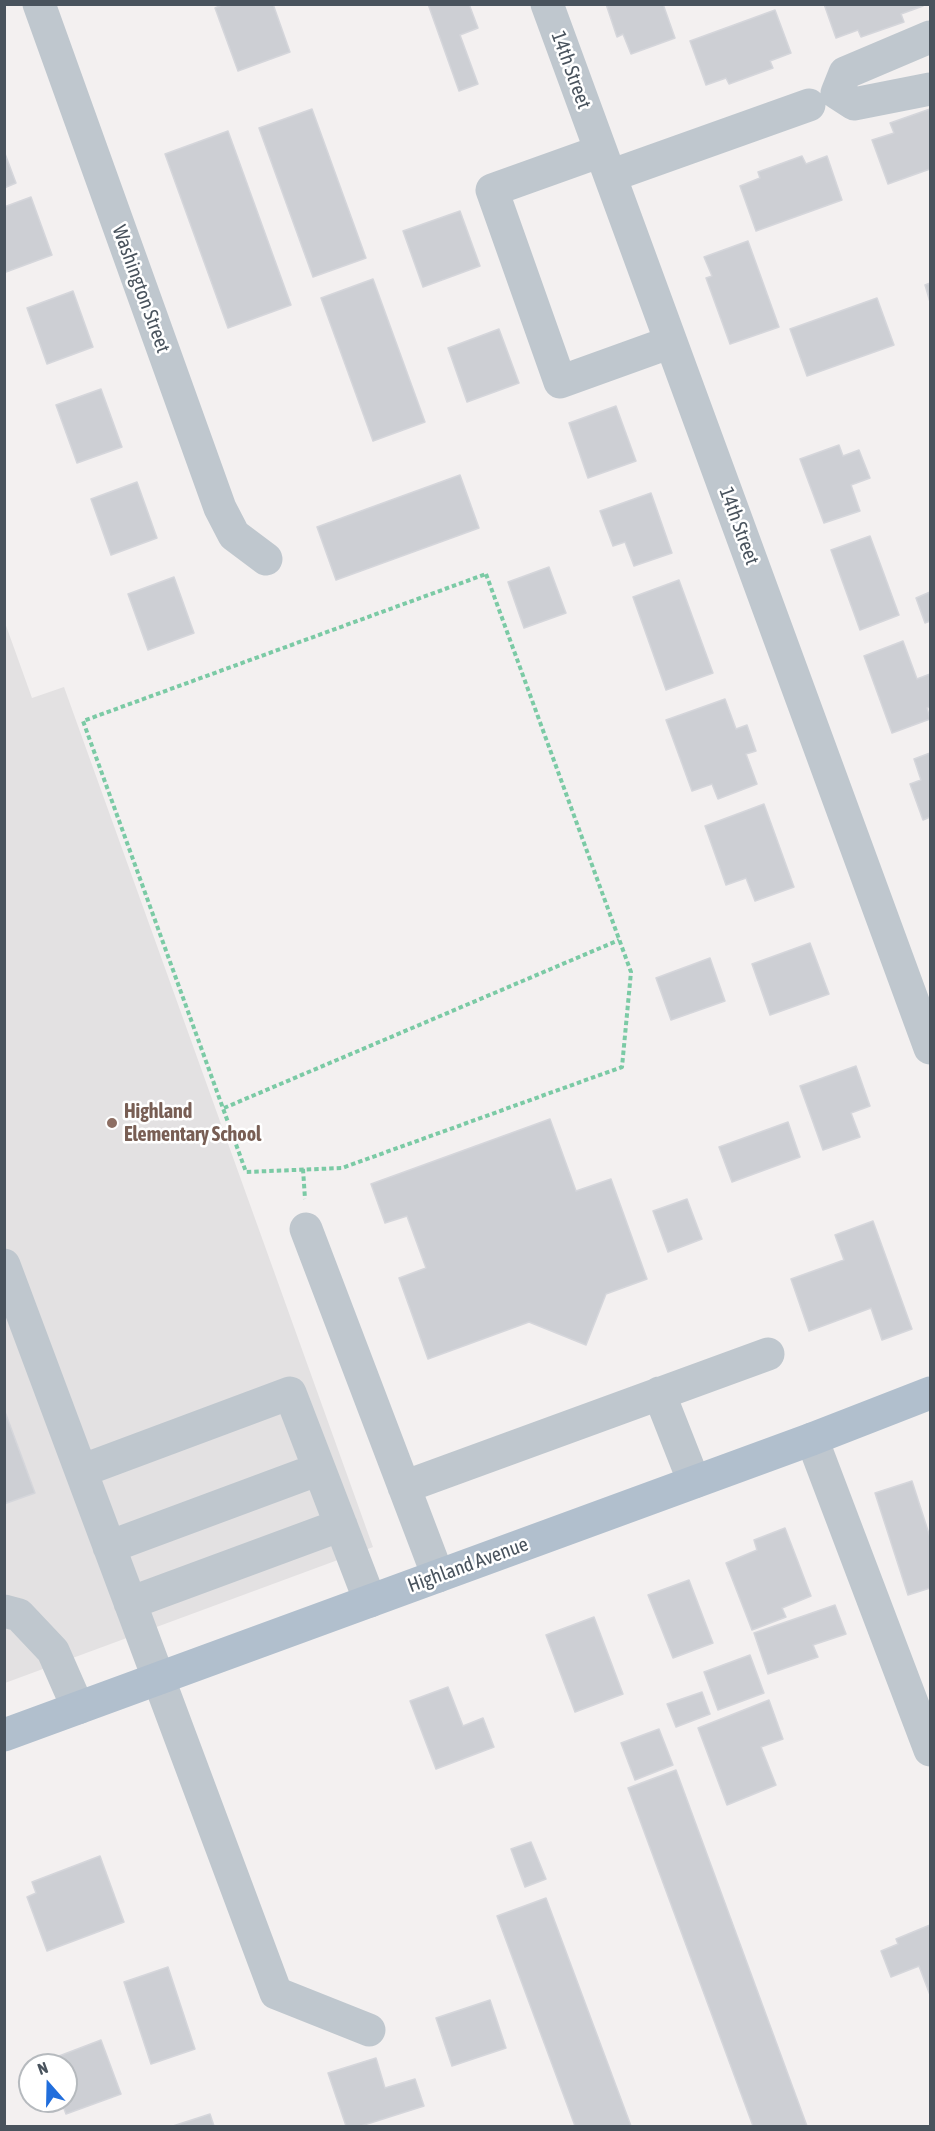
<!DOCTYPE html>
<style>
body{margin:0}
#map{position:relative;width:935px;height:2131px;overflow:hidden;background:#f3f0f0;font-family:"Asap Condensed",sans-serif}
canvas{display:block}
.frame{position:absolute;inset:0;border:6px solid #49535d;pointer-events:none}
.north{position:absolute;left:18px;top:2053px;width:60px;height:60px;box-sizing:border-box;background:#fff;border:2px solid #b6babe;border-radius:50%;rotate:340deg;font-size:16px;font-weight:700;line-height:24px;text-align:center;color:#49535d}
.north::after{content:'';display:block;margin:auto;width:21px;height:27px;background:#216edc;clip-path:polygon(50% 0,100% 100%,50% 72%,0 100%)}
</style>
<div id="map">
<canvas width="935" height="2131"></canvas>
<div class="frame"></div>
<div class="north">N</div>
</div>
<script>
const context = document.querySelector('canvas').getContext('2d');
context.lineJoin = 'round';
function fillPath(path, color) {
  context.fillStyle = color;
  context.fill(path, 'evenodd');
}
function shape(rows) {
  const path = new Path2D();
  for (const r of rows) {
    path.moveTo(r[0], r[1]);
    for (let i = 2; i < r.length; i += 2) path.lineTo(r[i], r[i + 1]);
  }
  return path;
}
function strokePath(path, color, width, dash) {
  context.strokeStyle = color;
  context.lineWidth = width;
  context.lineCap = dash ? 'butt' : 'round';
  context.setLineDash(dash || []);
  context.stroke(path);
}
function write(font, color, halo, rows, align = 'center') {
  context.font = font + ' "Asap Condensed",sans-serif';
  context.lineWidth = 5;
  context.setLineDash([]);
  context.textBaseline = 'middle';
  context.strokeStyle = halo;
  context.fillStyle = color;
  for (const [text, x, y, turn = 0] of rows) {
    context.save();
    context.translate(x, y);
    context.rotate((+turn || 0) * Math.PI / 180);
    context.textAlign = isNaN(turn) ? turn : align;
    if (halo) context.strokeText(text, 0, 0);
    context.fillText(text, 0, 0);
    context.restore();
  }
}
fillPath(shape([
 [4,620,32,698,64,687,373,1547,5,1683]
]), '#e3e1e2');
const building = shape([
 [224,4,273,4,290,52,238,71,215,8,224,4],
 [428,4,469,4,478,28,460,35,478,84,459,91,428,4],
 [606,4,663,4,675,38,631,54,623,34,617,37,606,4],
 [824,4,922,4,923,6,901,14,904,22,861,37,858,30,836,38,824,4],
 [775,10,791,53,770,61,773,68,729,84,726,78,706,85,690,41,775,10],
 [312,109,366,258,313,277,259,128,312,109],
 [930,109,930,169,888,184,872,140,894,133,890,123,930,109],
 [228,131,291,305,228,328,165,154,228,131],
 [4,151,16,183,4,188,4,151],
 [802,156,806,164,827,156,842,200,756,231,740,186,760,178,758,172,802,156],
 [31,197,52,255,6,272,4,267,4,207,31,197],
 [460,211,480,266,423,287,403,231,460,211],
 [748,241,779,327,730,344,706,278,712,276,704,257,748,241],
 [373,279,425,422,373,441,321,298,373,279],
 [930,283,930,302,925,285,930,283],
 [73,291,93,347,47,364,27,308,73,291],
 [877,298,894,345,807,376,790,329,877,298],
 [499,329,519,383,467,402,448,348,499,329],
 [101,389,122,447,77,463,56,405,101,389],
 [616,406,636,461,588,478,569,423,616,406],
 [839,445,843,456,859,450,870,478,851,485,860,511,824,523,800,459,839,445],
 [460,475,479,528,336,580,317,527,460,475],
 [137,482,157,538,111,555,91,499,137,482],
 [651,493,672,553,634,566,625,542,613,546,600,511,651,493],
 [870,536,899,615,860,630,831,550,870,536],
 [549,567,566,613,524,628,508,582,549,567],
 [174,577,194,633,148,650,128,594,174,577],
 [679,580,713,673,666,690,633,597,679,580],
 [930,592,930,621,925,623,916,598,930,592],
 [903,641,917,679,930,674,930,707,927,708,930,719,892,733,864,656,903,641],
 [725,699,736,729,747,725,756,751,746,754,757,784,718,799,712,784,692,791,666,720,725,699],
 [930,753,930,817,923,820,910,784,921,780,914,759,930,753],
 [764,804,794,887,755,901,746,878,726,885,705,826,764,804],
 [810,943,829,994,770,1015,752,964,810,943],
 [710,958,725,1001,671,1020,656,978,710,958],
 [856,1066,870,1106,851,1113,860,1137,823,1150,800,1086,856,1066],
 [550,1119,576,1191,611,1179,647,1279,606,1294,586,1345,529,1322,428,1359,399,1278,426,1268,407,1216,385,1223,371,1184,550,1119],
 [788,1122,800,1157,732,1182,719,1147,788,1122],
 [687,1199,702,1239,668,1252,653,1211,687,1199],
 [873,1221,912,1329,882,1340,871,1308,809,1331,791,1279,844,1260,835,1235,873,1221],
 [4,1409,35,1493,4,1504,4,1409],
 [912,1481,930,1537,930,1588,908,1595,875,1493,912,1481],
 [785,1528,811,1596,782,1608,786,1617,752,1630,726,1563,757,1550,754,1540,785,1528],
 [689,1580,713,1643,673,1658,648,1595,689,1580],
 [835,1605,846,1634,813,1645,818,1657,768,1674,754,1633,835,1605],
 [594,1617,623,1694,575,1712,546,1635,594,1617],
 [750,1655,764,1693,718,1710,704,1672,750,1655],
 [448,1687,463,1726,483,1718,494,1747,436,1769,410,1701,448,1687],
 [702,1692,710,1714,676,1727,667,1704,702,1692],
 [769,1700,783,1739,761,1747,776,1785,727,1805,698,1728,769,1700],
 [659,1729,673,1765,635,1780,621,1743,659,1729],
 [676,1770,807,2126,753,2126,628,1788,676,1770],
 [531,1842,546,1879,525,1887,511,1849,531,1842],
 [100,1856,124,1922,47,1951,27,1897,36,1893,32,1882,100,1856],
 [546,1898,631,2126,575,2126,497,1916,546,1898],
 [930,1925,930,1995,919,1966,891,1977,881,1951,898,1944,896,1939,930,1925],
 [168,1967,195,2049,151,2064,124,1982,168,1967],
 [490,2000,506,2048,452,2066,436,2018,490,2000],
 [101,2040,121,2094,66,2114,61,2101,66,2101,66,2065,47,2065,46,2061,101,2040],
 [376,2058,385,2088,415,2079,424,2106,361,2126,346,2126,328,2073,376,2058],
 [210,2114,214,2126,173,2126,210,2114]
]);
fillPath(building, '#cdcfd4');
strokePath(building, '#d5d6db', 1.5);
strokePath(shape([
 [486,574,631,972,622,1067,342,1168,246,1172,83,721,486,574],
 [224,1108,619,940],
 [303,1169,305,1199]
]), '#7bcaa5', 4, [4.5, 3]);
strokePath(shape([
 [39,4,220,508,234,535,266,559],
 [547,4,930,1048],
 [930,37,845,73,837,93,854,104,930,89],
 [601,151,492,190,560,382,671,342],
 [610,176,809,105],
 [306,1229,438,1576],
 [4,1265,276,1993,369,2030],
 [659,1393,694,1482],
 [812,1439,930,1750],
 [81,1471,290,1393,370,1601],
 [404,1487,768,1354],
 [109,1547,319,1469],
 [130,1603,341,1525],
 [4,1611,19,1615,53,1651,78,1708]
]), '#bfc7ce', 33);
strokePath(shape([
 [4,1735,812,1439,930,1393]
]), '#b1bfcd', 33);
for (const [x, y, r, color] of [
 [112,1123,6,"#8d6e63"]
]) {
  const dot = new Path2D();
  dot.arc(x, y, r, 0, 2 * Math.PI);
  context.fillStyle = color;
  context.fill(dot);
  strokePath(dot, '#fff', 2);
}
write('20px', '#49535d', '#fff', [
 ["14th Street",571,70,70],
 ["Washington Street",141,289,70],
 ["14th Street",739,526,70],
 ["Highland Avenue",468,1565,-20]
]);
write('bold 20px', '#785e54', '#fff', [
 ["Highland",124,1112],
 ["Elementary School",124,1135]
], 'left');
</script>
